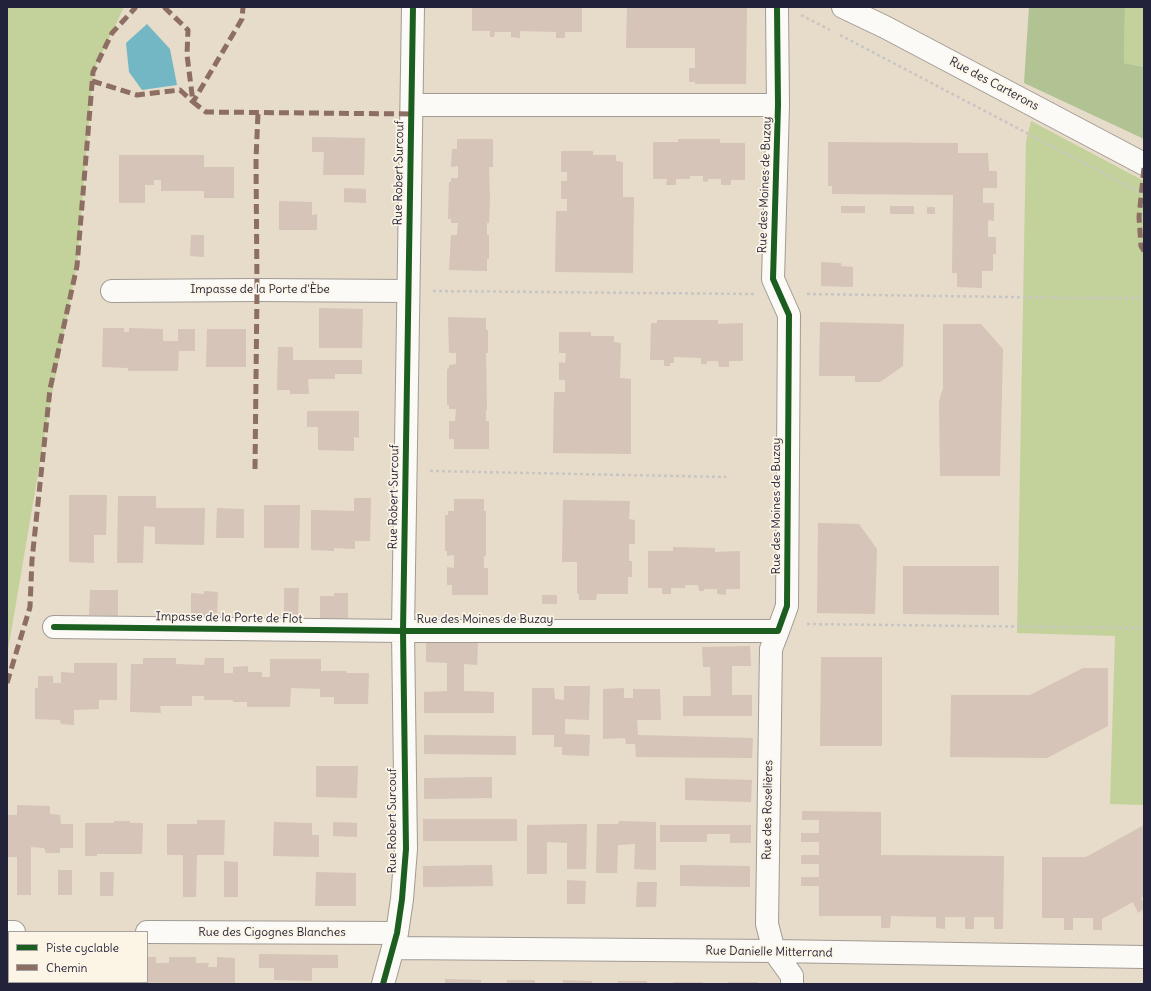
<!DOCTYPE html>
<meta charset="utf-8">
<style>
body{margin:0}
#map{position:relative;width:1151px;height:991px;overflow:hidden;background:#e7dbca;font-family:Delius,sans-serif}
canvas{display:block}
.frame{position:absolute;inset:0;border:8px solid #22223b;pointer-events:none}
.legend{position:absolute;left:8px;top:931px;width:140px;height:52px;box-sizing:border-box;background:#fcf5e5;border:1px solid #a5a1a1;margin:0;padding:5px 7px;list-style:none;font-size:12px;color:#22223b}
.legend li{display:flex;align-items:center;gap:8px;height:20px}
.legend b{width:20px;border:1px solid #a5a1a1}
</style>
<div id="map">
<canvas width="1151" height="991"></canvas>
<div class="frame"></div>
<ul class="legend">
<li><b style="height:5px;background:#1b5e20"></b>Piste cyclable</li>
<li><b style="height:5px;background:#8d6e63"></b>Chemin</li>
</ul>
</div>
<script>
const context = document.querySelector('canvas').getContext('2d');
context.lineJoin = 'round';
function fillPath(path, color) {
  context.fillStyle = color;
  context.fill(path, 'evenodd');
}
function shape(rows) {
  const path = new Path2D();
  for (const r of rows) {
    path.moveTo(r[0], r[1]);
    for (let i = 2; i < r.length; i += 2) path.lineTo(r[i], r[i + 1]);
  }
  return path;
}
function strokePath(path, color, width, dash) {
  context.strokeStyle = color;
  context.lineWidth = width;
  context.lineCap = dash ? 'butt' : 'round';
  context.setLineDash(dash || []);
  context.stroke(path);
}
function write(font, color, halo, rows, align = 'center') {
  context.font = font + ' Delius,sans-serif';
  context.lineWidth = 3.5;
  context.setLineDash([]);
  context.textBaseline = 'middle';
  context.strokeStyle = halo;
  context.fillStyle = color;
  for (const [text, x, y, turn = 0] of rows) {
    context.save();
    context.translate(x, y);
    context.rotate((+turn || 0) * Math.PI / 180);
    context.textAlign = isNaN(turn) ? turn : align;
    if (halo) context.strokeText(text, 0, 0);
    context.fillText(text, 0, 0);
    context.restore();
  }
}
fillPath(shape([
 [7,7,124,7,93,72,77,266,48,415,7,656],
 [1125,7,1144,7,1144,67,1124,63],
 [1031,121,1144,181,1144,805,1110,804,1115,636,1017,633,1026,141]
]), '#c3d29b');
fillPath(shape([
 [1029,7,1125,7,1124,63,1144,67,1144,139,1024,83]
]), '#b1c393');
fillPath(shape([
 [147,24,170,49,177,85,142,90,129,72,126,43]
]), '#74b7c4');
fillPath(shape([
 [472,7,582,7,582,32,565,32,565,38,556,38,556,32,520,31,520,38,511,37,511,32,495,32,494,37,490,37,490,31,472,31],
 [627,7,747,7,746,84,695,84,695,82,689,82,689,68,695,68,695,48,626,48],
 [312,137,365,138,364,175,323,175,324,152,312,152],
 [457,139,493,139,493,167,489,167,490,201,489,223,487,223,487,235,489,235,489,259,487,259,487,271,449,270,451,235,457,235,458,223,451,223,451,219,448,219,449,182,451,182,451,178,458,178,458,166,451,167,452,149,457,149],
 [678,139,720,139,720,143,745,143,745,180,731,180,731,185,721,185,721,179,708,179,708,182,703,181,703,176,690,176,690,179,676,179,676,185,666,185,667,179,653,179,653,142,678,142],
 [828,142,958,143,958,153,988,153,989,171,997,171,997,188,983,188,983,203,994,203,994,221,988,220,988,237,996,237,996,254,993,254,993,271,982,271,982,288,957,287,957,273,952,273,953,195,832,194,832,186,828,186],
 [561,151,593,151,593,155,616,155,616,161,623,162,623,197,634,197,633,273,555,272,556,211,567,211,567,199,561,199,561,181,567,181,567,172,561,172],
 [119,155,204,155,204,167,234,167,234,198,204,198,204,191,161,191,161,180,154,180,154,185,145,185,145,203,119,203],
 [344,188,366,189,366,203,344,202],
 [279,201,312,202,312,215,317,214,317,230,279,230],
 [841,206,865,206,865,213,841,213],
 [890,206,914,206,914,214,890,214],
 [927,207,935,207,935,214,927,214],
 [191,235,204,235,204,257,190,256],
 [821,262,841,263,841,266,853,267,853,287,821,286],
 [319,308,363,309,362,348,319,348],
 [448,317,486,318,486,330,488,330,488,353,486,353,487,410,486,410,486,421,489,421,489,449,454,449,454,439,449,439,449,421,455,421,456,409,449,409,449,405,447,405,447,369,449,368,449,365,456,364,456,353,449,353],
 [657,320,718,320,718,324,743,323,743,361,729,361,729,367,719,367,718,361,707,361,707,364,701,364,701,358,674,357,674,363,670,363,670,366,664,366,664,360,650,360,651,323,657,323],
 [820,322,904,324,903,366,880,382,855,382,855,376,819,376],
 [943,324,981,324,1003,349,1000,476,940,476,939,401,943,388],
 [103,328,124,328,124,332,129,332,129,328,163,329,163,341,178,341,178,329,195,329,195,351,179,351,178,371,128,371,128,368,102,367],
 [207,329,246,329,246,367,206,367],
 [559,332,591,332,591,336,614,336,614,342,621,343,620,378,631,379,631,454,553,453,554,392,565,392,565,380,559,380,559,362,565,363,566,353,559,353],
 [278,347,293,347,293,360,362,360,362,374,335,374,335,379,308,379,309,394,290,394,290,390,277,390],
 [307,411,359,411,359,438,354,437,354,451,318,450,318,427,307,427],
 [69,495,107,495,106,535,94,535,94,563,69,562],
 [118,496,156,496,156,508,205,508,204,545,155,544,155,527,144,526,143,563,117,563],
 [354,498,371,498,370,541,355,541,355,549,334,548,334,551,311,550,311,510,354,511],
 [454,499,484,499,484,511,486,511,486,556,484,556,484,568,488,568,488,595,452,595,452,585,447,585,447,567,454,568,454,555,447,556,447,551,445,551,445,515,448,515,448,511,454,511],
 [563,500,630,501,629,519,635,520,635,544,629,544,629,561,632,561,632,577,628,577,628,594,597,594,596,600,579,600,579,594,577,593,577,562,562,562],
 [264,505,300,505,299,548,264,548],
 [217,508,244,509,244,538,216,538],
 [818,523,859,524,877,549,875,614,817,613],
 [673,547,715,548,715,552,740,551,740,589,726,589,726,595,717,594,717,589,704,589,704,591,699,591,698,585,685,585,685,588,671,588,671,594,662,594,662,588,648,588,648,551,673,551],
 [903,566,999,566,999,615,903,614],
 [284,588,299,588,298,618,284,617],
 [90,590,118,590,118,616,89,615],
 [204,591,218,592,217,617,191,617,191,593,204,594],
 [334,593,348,593,348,618,320,618,320,596,334,596],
 [542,595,557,595,557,604,542,604],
 [426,641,478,642,477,665,464,664,464,691,494,692,494,713,424,713,424,692,447,691,447,663,426,662],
 [750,646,751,666,732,666,732,695,752,695,752,716,683,716,683,696,711,696,710,667,703,667,702,647],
 [821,657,882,657,882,746,820,746],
 [143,658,176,658,176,664,204,665,205,658,224,658,224,673,233,673,233,667,248,666,248,672,262,672,262,677,270,677,270,659,321,659,321,671,346,671,347,673,369,673,368,704,334,704,334,697,320,697,320,689,291,688,290,707,247,707,247,702,233,702,233,700,204,700,204,696,192,696,192,706,160,706,161,713,130,712,131,664,143,664],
 [74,663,117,663,117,700,99,700,99,709,74,710,74,725,61,724,60,720,35,719,35,688,38,688,38,676,53,676,53,683,61,683,61,672,74,673],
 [1083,668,1108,668,1108,726,1047,758,950,757,951,695,1030,695],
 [564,686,590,686,589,720,565,719,565,734,590,735,589,756,562,755,562,747,554,747,554,735,532,735,532,688,554,688,555,699,564,700],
 [624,688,624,698,633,698,633,689,660,689,661,720,637,720,638,735,753,738,752,758,636,757,635,744,626,744,625,738,603,739,603,689],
 [424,735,516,736,516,755,424,754],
 [316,766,358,766,357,798,316,797],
 [492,777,492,798,424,799,424,778],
 [685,778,752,780,751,802,685,800],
 [17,805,50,806,50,814,60,815,61,824,73,824,73,848,60,848,60,853,46,853,44,848,31,847,31,895,17,895,17,857,7,857,7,815,17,815],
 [802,811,881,812,881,855,1004,856,1003,929,994,929,994,917,974,917,974,929,965,929,965,917,945,917,945,929,936,928,936,917,891,916,890,928,881,928,881,916,819,916,819,886,801,886,801,877,819,877,819,864,801,864,801,855,819,855,819,842,801,842,801,833,819,833,819,820,802,820],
 [423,819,517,819,517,841,423,841],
 [197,820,225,820,224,855,197,855,196,897,183,897,183,855,167,855,167,824,197,824],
 [114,821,130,821,130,823,143,823,142,854,97,854,97,856,85,856,85,823,114,823],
 [619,821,656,822,656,870,634,869,635,844,618,845,617,873,596,873,597,824,618,824],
 [274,822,312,823,312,835,319,835,319,857,273,856],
 [333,822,357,823,357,837,333,836],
 [587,824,586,869,567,869,567,843,547,842,547,874,527,874,527,825],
 [660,825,751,825,751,843,730,843,730,834,707,834,707,842,660,842],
 [1144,825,1144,896,1141,898,1144,904,1144,909,1138,913,1133,902,1102,919,1102,930,1093,930,1093,918,1073,918,1073,930,1064,930,1064,918,1042,918,1042,857,1086,857],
 [224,861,238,862,238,897,224,897],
 [492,865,493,886,423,887,423,866],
 [680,865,750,866,750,887,680,886],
 [58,870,72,870,72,895,58,895],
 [100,872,114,872,113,896,100,896],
 [316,872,356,873,356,906,315,906],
 [567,880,586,881,585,904,567,904],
 [637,882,657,882,656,907,636,907],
 [259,954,338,955,338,968,312,968,312,981,274,980,274,968,259,968],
 [147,957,156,957,156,963,169,963,169,957,196,957,196,963,209,963,208,967,217,967,217,957,235,958,235,984,117,984,117,982,147,982],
 [445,979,481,980,481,984,445,984],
 [507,980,535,980,535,984,507,984],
 [563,980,592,981,592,984,563,984],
 [618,981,647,981,647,984,618,984],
 [50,982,93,982,93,984,50,984],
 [673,982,703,982,703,984,673,984],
 [728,982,758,982,758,984,728,984]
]), '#d5c4b7');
const minor = shape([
 [843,7,885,27,1144,164],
 [412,105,778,105],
 [112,291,257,290,408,291],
 [54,627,403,631,778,631,787,606,789,315,773,279,778,105,777,7],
 [778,631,771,649,767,924,774,951,792,976,792,984],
 [7,932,14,932],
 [147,932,397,933],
 [393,948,774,951,1144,957],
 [383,984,397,933,402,899,406,849,403,631,413,7]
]);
strokePath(minor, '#a19b94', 24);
strokePath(shape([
 [801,15,830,30],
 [840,35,1141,193],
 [433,291,754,294],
 [807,294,1075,298,1144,298],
 [430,471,726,477],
 [807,624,1144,628]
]), '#c8c6c4', 2.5, [3, 3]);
strokePath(minor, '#fbfaf7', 22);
strokePath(shape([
 [164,7,188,30,187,55,193,102,206,112,412,114],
 [92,81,137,95,180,90,193,102,242,19,243,7],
 [1144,168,1139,217,1141,246,1144,251],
 [255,469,257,290,256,159,258,113],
 [7,683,30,607,32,560,50,389,77,266,93,72,112,33,136,7]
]), '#8d6e63', 5, [10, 5]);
strokePath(shape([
 [54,627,403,631,778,631,787,606,789,315,773,279,778,105,777,7],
 [383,984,397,933,402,899,406,849,403,631,413,7]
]), '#1b5e20', 6);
write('12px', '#22223b', '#fcf5e5', [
 ["Rue des Carterons",994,84,28],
 ["Rue Robert Surcouf",399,173,-89],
 ["Rue des Moines de Buzay",765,185,-88],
 ["Impasse de la Porte d'Èbe",260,290],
 ["Rue Robert Surcouf",394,497,-89],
 ["Rue des Moines de Buzay",777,506,-90],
 ["Impasse de la Porte de Flot",229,618,1],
 ["Rue des Moines de Buzay",485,620],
 ["Rue des Roselières",768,810,-89],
 ["Rue Robert Surcouf",393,821,-90],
 ["Rue des Cigognes Blanches",272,933],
 ["Rue Danielle Mitterrand",769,952,1]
]);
</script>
